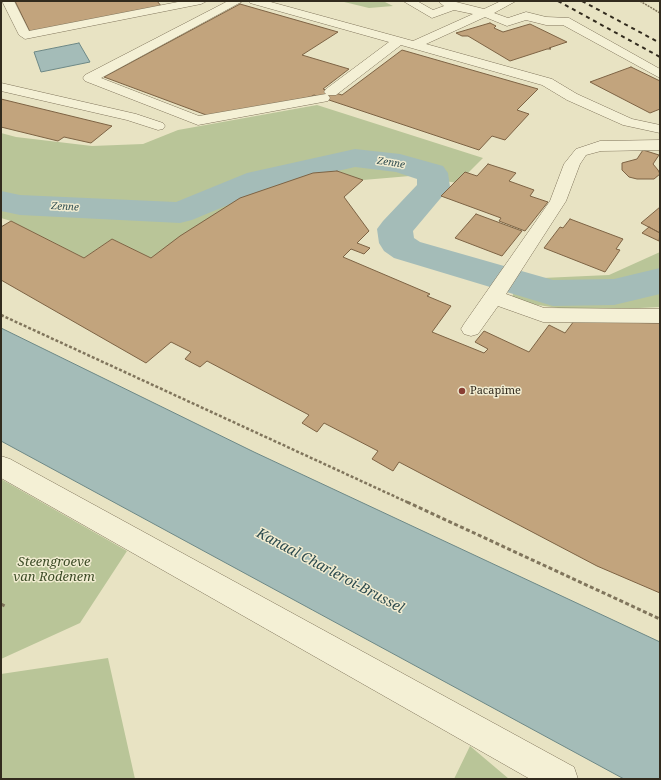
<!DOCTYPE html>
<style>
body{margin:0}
#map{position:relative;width:661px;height:780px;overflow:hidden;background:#e8e3c3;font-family:"Noto Serif",serif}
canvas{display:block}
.frame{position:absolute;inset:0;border:2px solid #322b1e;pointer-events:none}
</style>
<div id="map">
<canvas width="661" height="780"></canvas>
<div class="frame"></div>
</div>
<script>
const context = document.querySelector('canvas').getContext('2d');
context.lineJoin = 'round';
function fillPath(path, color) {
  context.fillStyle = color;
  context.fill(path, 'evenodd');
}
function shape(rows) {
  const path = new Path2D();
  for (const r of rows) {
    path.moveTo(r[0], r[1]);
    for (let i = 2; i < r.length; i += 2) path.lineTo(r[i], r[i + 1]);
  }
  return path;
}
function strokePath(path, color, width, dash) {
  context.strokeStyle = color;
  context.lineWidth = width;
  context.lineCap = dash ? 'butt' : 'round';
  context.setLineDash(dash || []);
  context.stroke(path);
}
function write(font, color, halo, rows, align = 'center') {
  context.font = font + ' "Noto Serif",serif';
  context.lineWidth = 3;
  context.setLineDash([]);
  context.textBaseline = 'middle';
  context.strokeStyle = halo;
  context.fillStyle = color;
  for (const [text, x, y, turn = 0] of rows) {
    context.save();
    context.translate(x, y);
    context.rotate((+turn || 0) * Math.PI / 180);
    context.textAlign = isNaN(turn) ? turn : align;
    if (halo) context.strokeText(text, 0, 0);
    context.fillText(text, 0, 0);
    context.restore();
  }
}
fillPath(shape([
 [340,1,383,1,393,6,369,8],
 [317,105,483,158,458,183,410,176,363,180,337,171,313,173,151,258,112,239,84,258,11,221,1,218,1,133,16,137,92,146,143,144,178,130],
 [660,252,660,307,579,311,510,301,520,279,609,275],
 [1,479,127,551,80,623,1,659],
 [108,658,135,779,1,779,1,674],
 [470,746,509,779,454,779]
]), '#b9c598');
const water = shape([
 [79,43,90,62,41,72,34,52,79,43],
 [1,328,254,452,660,642,660,779,624,779,1,441,1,328]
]);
fillPath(water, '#a4bcb8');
strokePath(water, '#6d8886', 1);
fillPath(shape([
 [355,149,400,154,443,166,448,173,450,187,413,231,414,238,420,242,553,280,614,279,660,268,660,294,614,305,553,306,394,258,384,251,379,243,377,229,383,221,417,185,417,179,396,172,355,167,312,177,271,187,192,220,180,223,20,215,1,211,1,191,20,195,176,202,247,173,355,149]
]), '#a4bcb8');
const building = shape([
 [15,1,157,1,162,7,30,32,15,1],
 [240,4,338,32,302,55,349,69,323,89,342,95,402,50,538,89,517,110,529,114,505,140,492,136,479,150,314,95,310,97,209,116,104,77,240,4],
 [490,23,496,26,494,28,503,32,530,24,567,42,549,48,551,49,547,49,510,61,468,36,462,36,456,33,490,23],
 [631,67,660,81,660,109,650,113,590,82,631,67],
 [1,99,112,126,91,143,64,137,58,141,1,127,1,99],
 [643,150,659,155,653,164,658,170,660,174,654,179,637,179,629,177,622,170,622,163,637,159,643,150],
 [488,164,516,173,509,181,534,190,530,196,548,202,525,231,499,221,501,218,441,196,465,172,477,176,488,164],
 [337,171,363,180,344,197,369,231,357,243,370,248,364,254,351,249,343,257,430,294,427,296,451,306,432,332,484,353,488,349,475,342,484,331,529,352,549,325,565,333,574,321,660,323,660,593,597,566,399,462,393,471,372,459,378,451,324,423,317,432,302,423,309,415,207,361,200,367,185,359,191,352,171,342,146,363,1,280,1,227,11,221,84,258,112,239,151,258,180,236,240,198,313,173,337,171],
 [660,207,660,233,641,223,660,207],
 [476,214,522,231,502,256,455,238,476,214],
 [570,219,623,239,616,249,620,250,605,272,544,248,560,227,563,228,570,219],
 [649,227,660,233,659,241,642,233,649,227]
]);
fillPath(building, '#c2a47d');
strokePath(building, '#7d6344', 1);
const minor = shape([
 [2,1,14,1,29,31,183,1,207,1,201,4,25,39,19,35,2,1],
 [228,1,243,1,101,78,199,116,326,94,324,92,326,89,389,42,250,3,248,1,267,1,413,41,473,14,454,10,432,18,403,1,417,1,433,10,444,6,438,1,452,1,484,9,501,1,516,1,494,13,508,18,526,12,546,17,569,18,660,69,660,78,563,25,546,25,526,20,507,26,485,17,426,44,552,79,577,94,632,119,660,125,660,133,623,125,567,100,542,85,401,45,336,95,328,95,330,98,328,101,198,125,85,81,83,78,85,75,228,1],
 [1,83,136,114,163,123,165,126,163,129,158,130,127,120,1,91,1,83],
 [660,140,660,150,601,151,586,155,580,164,566,201,506,294,544,308,660,309,660,323,543,322,498,306,478,334,471,336,464,334,461,329,464,324,550,201,564,164,576,149,600,141,660,140],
 [1,456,10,459,574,767,578,779,530,779,1,478,1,456]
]);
strokePath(minor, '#80755c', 1);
strokePath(shape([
 [640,1,660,13]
]), '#80755c', 1.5, [2, 1]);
strokePath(shape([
 [1,315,409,503]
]), '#80755c', 2.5, [3, 2]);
strokePath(shape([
 [407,502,660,619],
 [1,604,5,606]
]), '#80755c', 3, [4, 2.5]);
fillPath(minor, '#f4f0d5');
strokePath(shape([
 [558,1,660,57],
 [582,1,660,43]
]), '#322b1e', 2, [4, 4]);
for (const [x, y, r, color] of [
 [462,391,4,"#893f33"]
]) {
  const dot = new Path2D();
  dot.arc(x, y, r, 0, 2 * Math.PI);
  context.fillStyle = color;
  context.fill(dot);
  strokePath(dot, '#f1ecd1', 1.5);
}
write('italic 10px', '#2f4d50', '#f1ecd1', [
 ["Zenne",391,163,9],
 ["Zenne",65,207,3]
]);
write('11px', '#322b1e', '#f1ecd1', [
 ["Pacapime",470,391]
], 'left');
write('italic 13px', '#3d4c27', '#f1ecd1', [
 ["Steengroeve",54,562],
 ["van Rodenem",54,577]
]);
write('italic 14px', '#2f4d50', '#f1ecd1', [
 ["Kanaal Charleroi-Brussel",330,571,28]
]);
</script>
